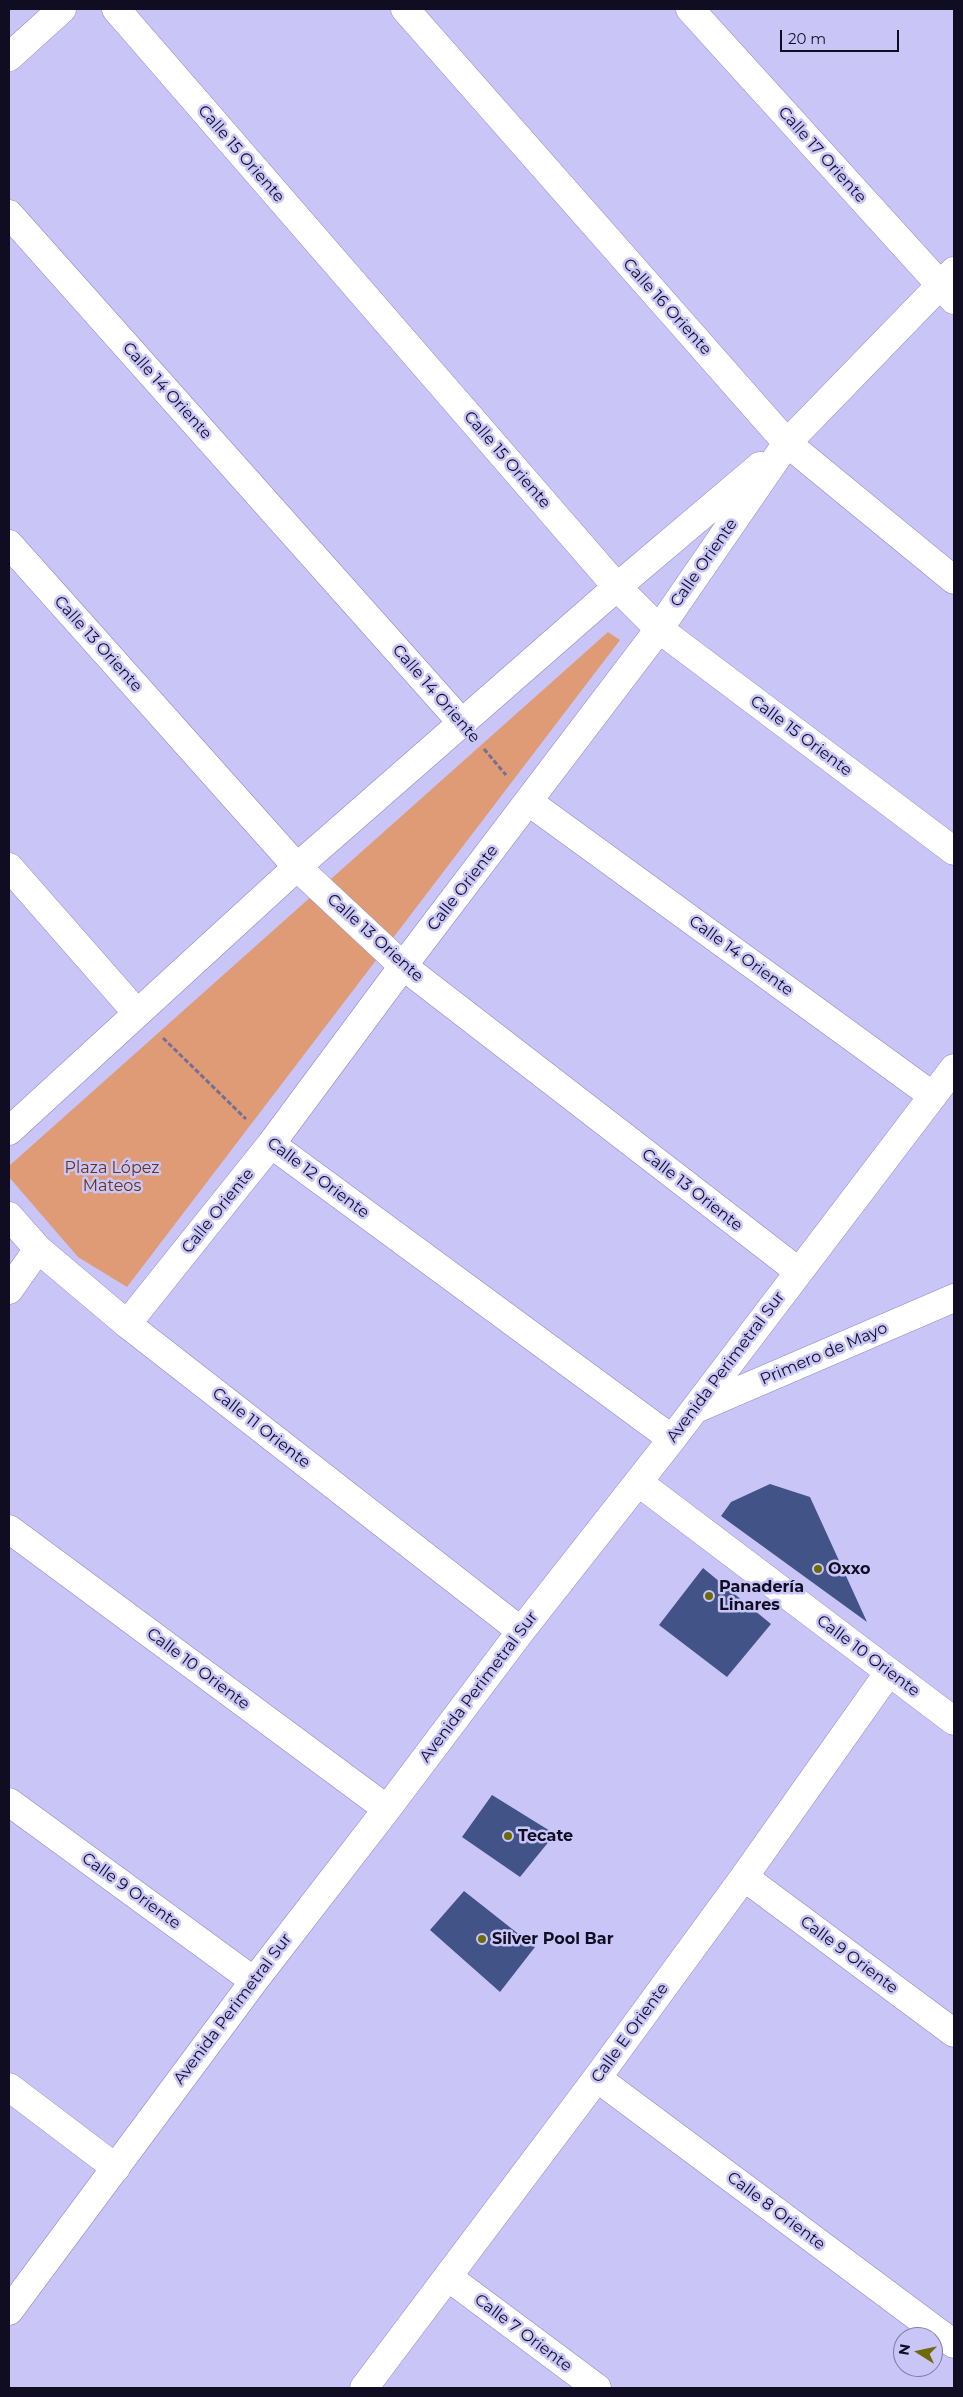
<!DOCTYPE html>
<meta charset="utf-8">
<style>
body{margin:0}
#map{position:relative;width:963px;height:2397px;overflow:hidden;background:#c9c5f7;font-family:Montserrat,sans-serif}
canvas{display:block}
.frame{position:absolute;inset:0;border:10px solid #100d23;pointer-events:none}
.north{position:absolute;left:893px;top:2327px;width:50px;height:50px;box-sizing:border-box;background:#c9c5f7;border:1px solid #7f7ba2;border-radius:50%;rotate:280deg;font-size:14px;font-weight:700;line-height:20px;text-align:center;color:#100d23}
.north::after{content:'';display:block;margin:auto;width:18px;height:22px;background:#6d6b08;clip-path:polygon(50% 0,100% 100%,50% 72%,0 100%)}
.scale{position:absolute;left:780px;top:30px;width:119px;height:22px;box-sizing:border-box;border:2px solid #100d23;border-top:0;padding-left:6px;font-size:15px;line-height:18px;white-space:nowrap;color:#100d23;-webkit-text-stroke:4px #c9c5f7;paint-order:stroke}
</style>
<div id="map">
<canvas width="963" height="2397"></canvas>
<div class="frame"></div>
<div class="north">N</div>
<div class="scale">20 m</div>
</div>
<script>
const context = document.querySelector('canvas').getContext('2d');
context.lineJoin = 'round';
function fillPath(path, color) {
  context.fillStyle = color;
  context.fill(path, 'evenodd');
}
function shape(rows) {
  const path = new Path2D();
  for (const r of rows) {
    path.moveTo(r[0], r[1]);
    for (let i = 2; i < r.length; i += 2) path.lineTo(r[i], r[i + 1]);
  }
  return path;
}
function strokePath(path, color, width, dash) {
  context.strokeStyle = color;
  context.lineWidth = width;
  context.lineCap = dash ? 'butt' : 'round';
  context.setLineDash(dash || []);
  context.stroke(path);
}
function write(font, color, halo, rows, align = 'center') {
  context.font = font + ' Montserrat,sans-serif';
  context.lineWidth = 5;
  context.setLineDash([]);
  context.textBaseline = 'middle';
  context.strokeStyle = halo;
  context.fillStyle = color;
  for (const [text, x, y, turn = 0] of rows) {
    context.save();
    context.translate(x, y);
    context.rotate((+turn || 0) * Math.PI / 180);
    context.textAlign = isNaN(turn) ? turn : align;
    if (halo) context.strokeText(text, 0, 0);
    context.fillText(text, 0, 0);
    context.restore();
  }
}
fillPath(shape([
 [608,632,620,640,127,1287,78,1257,9,1177,9,1166]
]), '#df9a76');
fillPath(shape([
 [770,1484,810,1497,867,1622,721,1516,731,1502],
 [703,1568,771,1624,727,1677,659,1625],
 [492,1795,555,1834,520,1877,462,1837],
 [464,1891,535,1947,500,1992,430,1930]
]), '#425387');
const minor = shape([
 [116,9,617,587,659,629,954,851],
 [405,9,787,443,954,580],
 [690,9,954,300],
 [9,57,62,9],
 [9,214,463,724],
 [9,544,297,867,403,966,798,1271],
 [529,802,933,1096],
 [9,867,137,1013],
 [9,1131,297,867,617,587,760,466],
 [271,1144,672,1439],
 [9,1216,38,1249,127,1324,521,1631],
 [9,1290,38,1249],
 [127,1324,271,1144,403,966,659,629,787,443,954,271],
 [696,1409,954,1298],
 [638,1482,954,1721],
 [9,1529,387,1809],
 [9,1802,254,1981],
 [744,1877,954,2033],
 [597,2078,954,2344],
 [9,2087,116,2168],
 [448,2277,597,2388],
 [9,2311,254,1981,387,1809,521,1631,672,1439,954,1068],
 [364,2388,597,2078,744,1877,889,1672]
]);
strokePath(minor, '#8f88c4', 29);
strokePath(shape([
 [484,749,506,775],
 [163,1038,246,1119]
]), '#737095', 3, [5, 2.5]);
strokePath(minor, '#fff', 28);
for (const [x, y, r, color] of [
 [818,1569,5,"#6d6b08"],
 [709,1596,5,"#6d6b08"],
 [508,1836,5,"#6d6b08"],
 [482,1939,5,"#6d6b08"]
]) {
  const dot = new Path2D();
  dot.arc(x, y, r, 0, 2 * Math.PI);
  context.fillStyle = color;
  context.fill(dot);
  strokePath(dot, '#c9c5f7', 2);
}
write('16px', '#100d23', '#c9c5f7', [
 ["Calle 15 Oriente",241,154,49],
 ["Calle 17 Oriente",822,155,48],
 ["Calle 16 Oriente",667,307,48],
 ["Calle 14 Oriente",167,391,48],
 ["Calle 15 Oriente",507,460,49],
 ["Calle Oriente",704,563,-55],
 ["Calle 13 Oriente",98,644,48],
 ["Calle 14 Oriente",436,694,49],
 ["Calle 15 Oriente",801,736,37],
 ["Calle Oriente",463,888,-52],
 ["Calle 13 Oriente",375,938,42],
 ["Calle 14 Oriente",741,956,36],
 ["Calle 12 Oriente",318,1178,37],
 ["Calle 13 Oriente",692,1190,38],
 ["Calle Oriente",218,1211,-51],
 ["Primero de Mayo",824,1354,-23],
 ["Avenida Perimetral Sur",726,1367,-53],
 ["Calle 11 Oriente",261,1428,38],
 ["Calle 10 Oriente",868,1656,37],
 ["Calle 10 Oriente",198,1669,37],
 ["Avenida Perimetral Sur",479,1687,-53],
 ["Calle 9 Oriente",131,1891,36],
 ["Calle 9 Oriente",849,1955,37],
 ["Avenida Perimetral Sur",233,2009,-53],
 ["Calle E Oriente",630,2033,-54],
 ["Calle 8 Oriente",776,2211,37],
 ["Calle 7 Oriente",523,2333,37]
]);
write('16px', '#673313', '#c9c5f7', [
 ["Plaza López",112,1168],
 ["Mateos",112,1186]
]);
write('bold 16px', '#100d23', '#c9c5f7', [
 ["Oxxo",828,1569],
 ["Panadería",719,1587],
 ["Linares",719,1605],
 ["Tecate",518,1836],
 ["Silver Pool Bar",492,1939]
], 'left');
</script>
